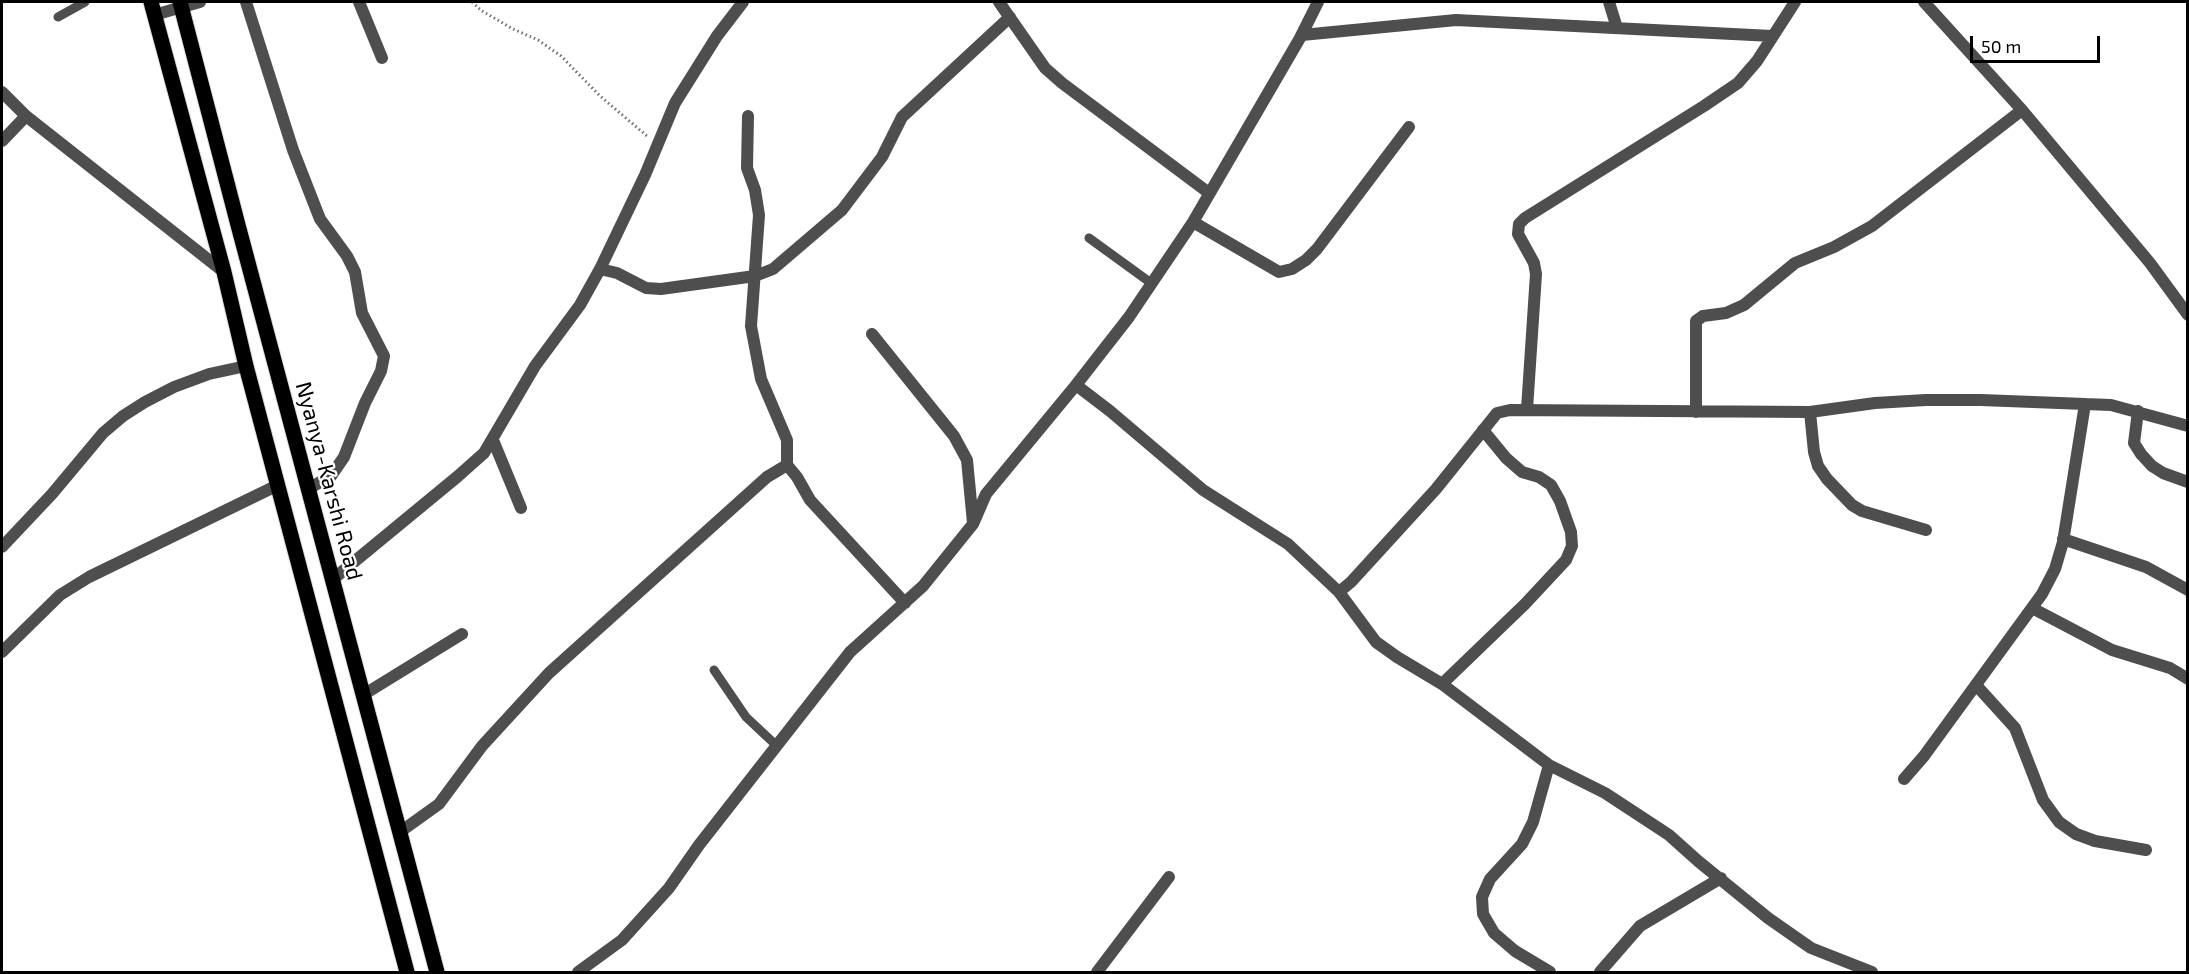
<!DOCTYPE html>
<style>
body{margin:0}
#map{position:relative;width:2189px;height:974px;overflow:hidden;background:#fff;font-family:"Exo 2",sans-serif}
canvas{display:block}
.frame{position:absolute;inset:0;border:3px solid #000;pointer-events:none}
.scale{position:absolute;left:1970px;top:36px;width:130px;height:27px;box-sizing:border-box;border:3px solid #000;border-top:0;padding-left:8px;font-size:18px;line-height:21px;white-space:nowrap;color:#000;-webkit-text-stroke:4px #fff;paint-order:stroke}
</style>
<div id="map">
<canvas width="2189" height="974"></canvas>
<div class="frame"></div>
<div class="scale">50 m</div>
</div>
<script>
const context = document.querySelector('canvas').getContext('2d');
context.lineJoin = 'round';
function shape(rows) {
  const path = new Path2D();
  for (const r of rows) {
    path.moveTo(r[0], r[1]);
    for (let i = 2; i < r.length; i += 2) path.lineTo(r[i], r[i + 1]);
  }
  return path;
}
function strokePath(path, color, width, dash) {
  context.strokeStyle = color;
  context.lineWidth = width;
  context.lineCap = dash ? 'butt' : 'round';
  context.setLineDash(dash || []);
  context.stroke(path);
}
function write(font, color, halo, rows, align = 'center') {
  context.font = font + ' "Exo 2",sans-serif';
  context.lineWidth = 4.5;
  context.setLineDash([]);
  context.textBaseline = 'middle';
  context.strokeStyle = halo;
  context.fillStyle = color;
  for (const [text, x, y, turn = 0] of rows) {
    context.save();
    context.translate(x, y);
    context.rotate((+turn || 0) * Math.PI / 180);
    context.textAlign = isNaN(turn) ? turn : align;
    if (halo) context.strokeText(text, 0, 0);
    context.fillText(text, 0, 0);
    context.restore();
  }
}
const primary = shape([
 [151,2,224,272,246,366,407,972],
 [180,2,238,225,437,972]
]);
strokePath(primary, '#dbdbdb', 17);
strokePath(shape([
 [472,2,482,11,513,29,538,40,561,56,600,96,647,136]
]), '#707070', 3, [1.5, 3]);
strokePath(shape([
 [58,17,85,2],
 [1089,238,1151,283],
 [714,670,746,717,777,746]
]), '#4e4e4e', 9);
strokePath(shape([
 [246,2,293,150,320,219,347,256,355,272,362,313,384,356,381,371,365,403,344,457,331,476,308,489],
 [359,2,382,58],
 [999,2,1045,68,1062,83,1209,193],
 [1609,2,1617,28],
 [1924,2,2022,110,2150,263,2188,315],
 [154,15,200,2],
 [1302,35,1456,20,1772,36],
 [2,92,26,116,224,272],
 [748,116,747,168,755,190,759,215,751,326,761,379,787,440,787,465],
 [2,141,26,116],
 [1193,222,1279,272,1292,269,1306,260,1317,249,1409,127],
 [600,269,617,273,646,288,661,289,755,276,773,269,842,210,882,157,902,117,1010,17],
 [872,334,954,436,967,460,973,523],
 [1076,385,1110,411,1203,490,1288,544,1339,592,1376,642,1397,657,1442,684,1549,765,1605,793,1669,835,1698,861,1768,918,1811,948,1872,972],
 [1527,409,1536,274,1534,263,1518,234,1519,224,1525,218,1704,106,1738,83,1757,61,1795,2],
 [2138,411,2134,443,2141,454,2152,466,2163,473,2188,482],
 [1696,412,1696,321,1703,316,1726,313,1744,305,1795,263,1834,247,1872,226,2022,110],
 [1810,412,1814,452,1818,466,1827,479,1852,505,1862,511,1926,530],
 [493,440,521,508],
 [2063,539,2146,567,2188,590],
 [2,547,52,494,103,433,123,416,145,402,174,387,209,374,246,366],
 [332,580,457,477,484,453,535,366,580,305,600,269,645,175,675,103,717,36,743,2],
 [1339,592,1351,582,1436,489,1497,413,1510,410,1810,412,1875,403,1926,400,1981,400,2111,405,2188,426],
 [2032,608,2112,650,2170,668,2188,679],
 [2,652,60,595,89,577,278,485],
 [1442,684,1525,604,1566,560,1572,546,1571,532,1560,501,1551,485,1539,477,1522,472,1506,458,1483,430],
 [1976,685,2015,728,2043,800,2059,822,2076,834,2095,841,2146,850],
 [363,695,462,634],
 [1549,765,1533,822,1522,844,1490,879,1482,897,1483,914,1494,933,1515,951,1550,972],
 [1904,779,1924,756,2042,594,2055,569,2063,542,2085,404],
 [400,832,439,804,482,746,549,673,767,477,787,465,797,477,810,500,905,603],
 [578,972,622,940,669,888,699,845,850,652,923,586,973,524,986,494,1076,385,1129,317,1193,222,1300,38,1318,2],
 [1097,972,1169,877],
 [1600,972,1640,926,1721,878]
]), '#4e4e4e', 12);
strokePath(primary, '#000', 15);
write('22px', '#000', '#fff', [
 ["Nyanya-Karshi Road",329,481,75]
]);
</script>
